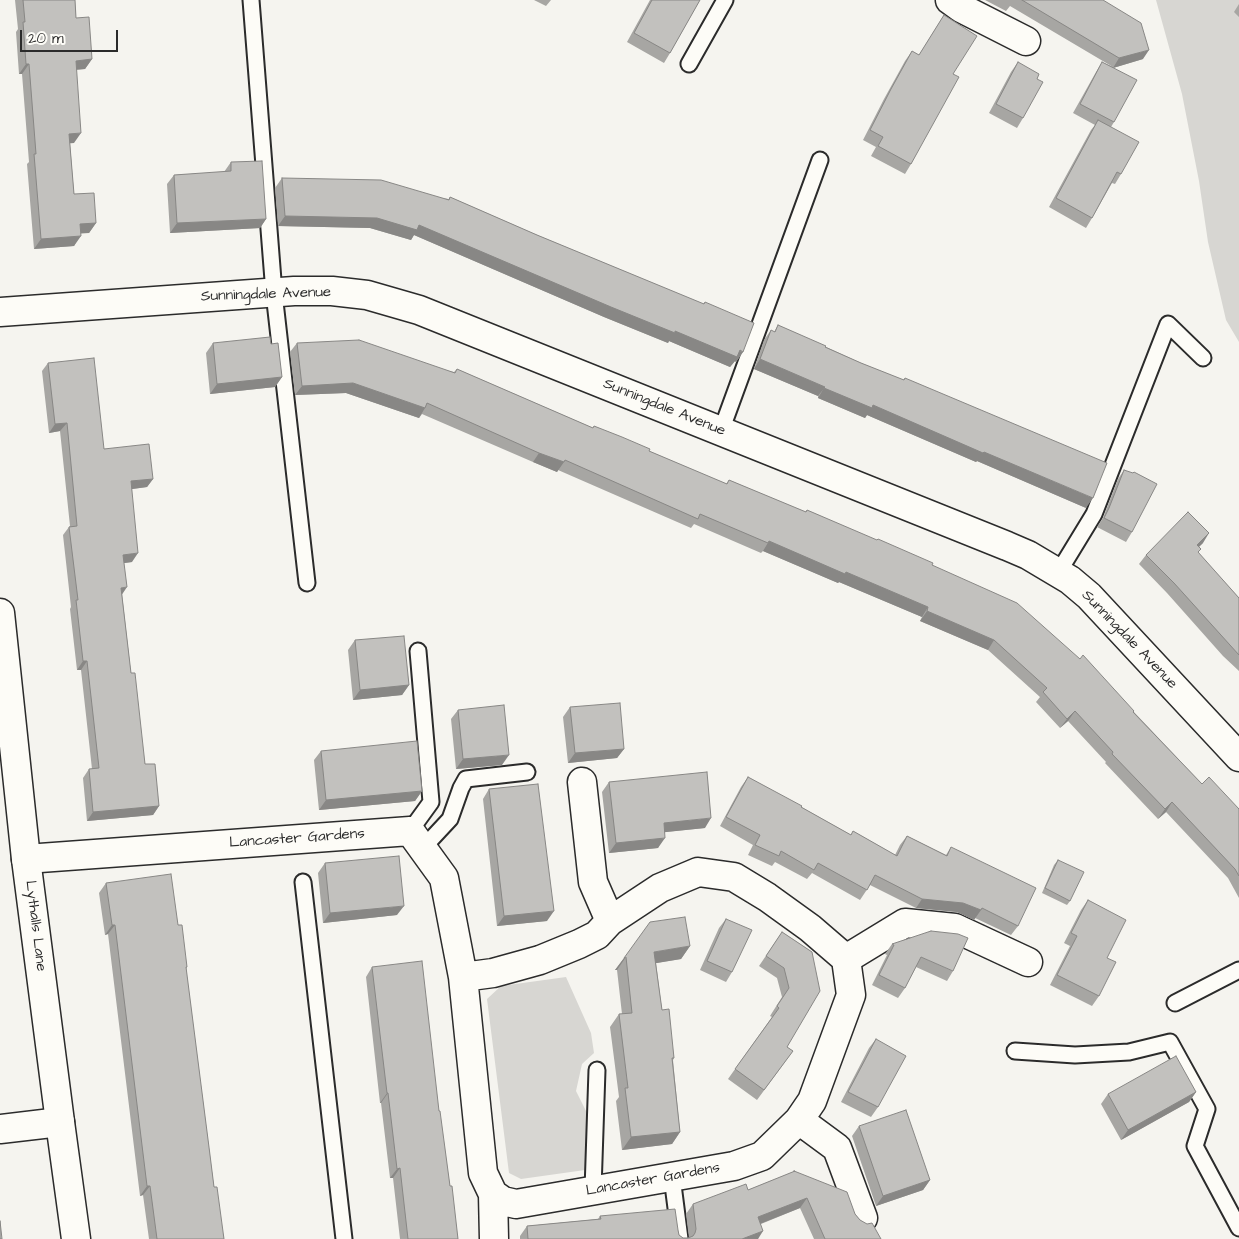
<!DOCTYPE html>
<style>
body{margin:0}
#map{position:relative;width:1239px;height:1239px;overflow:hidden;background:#f5f4ef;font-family:"Architects Daughter",sans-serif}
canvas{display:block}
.scale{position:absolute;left:20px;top:30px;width:98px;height:22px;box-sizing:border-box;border:2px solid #2b2b2b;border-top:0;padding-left:6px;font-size:15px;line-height:18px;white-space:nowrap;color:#2b2b2b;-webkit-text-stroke:4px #fdfcf7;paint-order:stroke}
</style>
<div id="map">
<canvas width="1239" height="1239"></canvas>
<div class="scale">20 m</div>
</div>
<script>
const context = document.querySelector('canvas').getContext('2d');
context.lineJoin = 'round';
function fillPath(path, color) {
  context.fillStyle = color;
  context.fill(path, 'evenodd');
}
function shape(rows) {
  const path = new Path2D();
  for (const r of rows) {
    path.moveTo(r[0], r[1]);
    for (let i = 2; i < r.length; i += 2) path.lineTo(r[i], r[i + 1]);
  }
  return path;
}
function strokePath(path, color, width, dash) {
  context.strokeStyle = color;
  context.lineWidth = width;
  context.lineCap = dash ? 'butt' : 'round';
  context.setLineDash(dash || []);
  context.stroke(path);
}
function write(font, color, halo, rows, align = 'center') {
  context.font = font + ' "Architects Daughter",sans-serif';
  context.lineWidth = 4;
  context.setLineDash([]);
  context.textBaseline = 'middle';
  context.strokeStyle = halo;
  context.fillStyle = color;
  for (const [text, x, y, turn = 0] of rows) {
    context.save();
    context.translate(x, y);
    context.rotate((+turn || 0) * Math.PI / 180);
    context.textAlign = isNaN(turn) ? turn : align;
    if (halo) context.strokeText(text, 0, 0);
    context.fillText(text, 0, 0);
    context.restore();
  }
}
fillPath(shape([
 [1156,0,1239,0,1239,342,1226,320,1208,242,1199,181,1182,94],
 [566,977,591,1033,594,1053,582,1064,576,1091,588,1115,588,1145,585,1170,521,1179,509,1173,487,999,501,986]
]), '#d7d6d2');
const lane = shape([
 [251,0,274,293,307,583],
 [689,64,725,0],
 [721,431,820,160],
 [1058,573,1094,514,1168,324,1203,358],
 [410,831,431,802,418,651],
 [423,848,450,819,461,788,466,779,527,772],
 [303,882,344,1239],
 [1175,1003,1239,970],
 [1015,1051,1075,1055,1129,1052,1170,1042,1207,1109,1195,1146,1239,1228],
 [672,1177,680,1239],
 [593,1190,597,1070]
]);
const street = shape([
 [950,0,961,8,1026,41],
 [0,312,294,291,332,291,367,295,419,310,1007,546,1028,555,1070,580,1089,596,1239,757],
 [582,782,593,882,610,921],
 [26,859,410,831,444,878,463,977,483,1173,493,1194,503,1201,516,1204,734,1166,762,1156,799,1120,812,1101,851,995,846,959,810,928,767,897,734,877,698,872,660,888,610,921,597,935,579,944,540,960,493,973,463,977],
 [846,959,905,923,955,928,1028,962],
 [799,1120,837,1148,863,1218],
 [0,1129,60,1122],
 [493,1194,494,1239]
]);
const secondary = shape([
 [0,613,26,859,60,1122,76,1239]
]);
strokePath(lane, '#2b2b2b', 19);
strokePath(street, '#2b2b2b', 31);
strokePath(secondary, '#2b2b2b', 31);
strokePath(lane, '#fdfcf7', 15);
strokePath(street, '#fdfcf7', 28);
strokePath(secondary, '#fdfcf7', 28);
fillPath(shape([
 [15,0,75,0,76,18,92,59,85,69,76,70,74,143,70,143,74,194,96,223,89,233,81,233,74,246,34,249,27,164,29,162,22,74,19,74,16,32,18,29],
 [534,0,551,0,546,6],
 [650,0,700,0,670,53,664,63,627,42],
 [985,0,1103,0,1143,59,1113,68,1114,122,1111,127,1121,174,1115,184,1112,183,1092,218,1086,228,1049,207,1091,130,1095,125,1073,113,1096,72,1102,62,1113,67,1010,6,1006,11],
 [1239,4,1239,17,1234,12],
 [944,15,953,74,911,164,905,174,871,156,876,147,863,140,884,99,905,61,912,51,919,55],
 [1018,62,1037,79,1023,118,1017,128,989,113,1011,72],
 [231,162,266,219,260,228,170,233,167,184,174,175,224,172],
 [282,178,449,199,450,197,537,235,703,304,705,302,743,352,736,362,735,361,730,367,669,341,668,343,604,317,414,235,411,240,370,228,278,226,275,188],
 [778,325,861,363,903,380,905,378,1086,508,977,461,976,462,867,415,865,418,818,398,818,396,754,369,764,340,771,330,774,332],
 [213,343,282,377,275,387,210,394,206,353],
 [297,343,454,372,457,369,593,428,594,426,649,451,726,484,729,480,805,512,807,510,932,565,1134,712,1202,784,1239,809,1239,898,1228,878,1166,812,1158,819,1105,763,1106,762,1068,721,1060,728,1036,702,1040,697,988,650,920,621,922,617,839,582,838,583,763,551,761,553,694,524,691,528,558,470,557,472,533,462,422,414,419,418,346,393,295,395,290,352],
 [48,363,104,449,153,479,147,487,132,489,132,562,124,563,122,594,131,673,145,764,159,806,153,815,87,821,83,778,89,769,92,769,81,670,77,670,70,609,71,607,63,535,69,527,70,526,60,431,49,433,42,371],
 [1124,470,1132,532,1126,542,1097,527,1103,518,1118,479],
 [1203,543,1199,547,1198,553,1239,598,1239,671,1223,656,1167,593,1139,564,1146,555],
 [355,640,409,685,402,695,353,700,348,650],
 [570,707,624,749,617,758,568,763,563,717],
 [458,710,502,765,456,769,451,719],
 [321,751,422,791,415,801,319,810,314,760],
 [748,777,851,835,853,831,895,855,900,845,907,836,946,855,951,847,1018,926,1011,935,975,918,974,920,957,912,916,908,870,885,860,900,812,873,807,879,775,862,772,866,748,855,753,845,720,826,741,787],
 [609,782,705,828,665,832,658,848,609,853,602,792],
 [489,789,547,921,497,926,483,799],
 [1058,860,1070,901,1067,905,1042,893,1054,865],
 [325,863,397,915,323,923,318,873],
 [106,883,178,925,187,967,186,969,214,1187,224,1239,149,1239,143,1195,140,1196,108,934,105,935,99,893],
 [1088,900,1107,958,1099,996,1092,1006,1050,985,1070,946,1064,943,1081,910],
 [726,919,732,972,726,982,700,970,719,928],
 [782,932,812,952,787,1047,793,1051,757,1100,728,1079,772,1017,770,1016,782,997,777,978,759,966],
 [892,944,953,971,947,981,916,967,905,988,898,998,872,985,887,955,885,954],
 [690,946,681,959,656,963,662,1010,674,1058,673,1060,680,1132,672,1144,622,1150,616,1101,619,1097,610,1027,619,1014,622,1014,617,970,615,970,624,958],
 [372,967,439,1111,450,1186,458,1239,400,1239,393,1178,390,1178,381,1103,380,1103,366,977],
 [876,1039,878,1107,871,1117,841,1102,869,1048],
 [1196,1092,1189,1102,1121,1140,1101,1104,1108,1094],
 [859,1126,930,1180,923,1190,876,1206,852,1136],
 [794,1171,855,1214,860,1220,881,1239,814,1239,800,1208,761,1224,758,1239,520,1239,520,1236,527,1226,598,1219,600,1216,678,1230,679,1235,683,1238,689,1238,686,1214,693,1204,748,1190,793,1172]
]), '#a7a6a3');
fillPath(shape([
 [1149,50,1143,59,1113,68,1119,58],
 [92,59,85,69,69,70,76,61],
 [26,64,29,64,22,74,19,74],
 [81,133,74,143,62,144,69,134],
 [285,216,377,218,419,225,675,331,743,352,736,362,735,361,730,367,669,341,668,343,604,317,414,235,411,240,370,228,278,226],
 [266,219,260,228,170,233,177,223],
 [96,223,89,233,73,234,80,224],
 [81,236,74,246,34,249,41,239],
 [760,359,825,387,818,396,754,369],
 [282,377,275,387,210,394,217,384],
 [353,383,425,408,419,418,346,393,295,395,302,386],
 [824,388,873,405,1093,498,1086,508,977,461,976,462,867,415,865,418,818,398],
 [67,423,60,431,49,433,55,424],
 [539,453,564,462,557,472,533,462],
 [153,479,147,487,125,490,131,481],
 [1209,533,1203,543,1190,555,1197,545],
 [769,541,846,572,928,607,922,617,839,582,838,583,763,551],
 [138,553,132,562,117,564,123,555],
 [127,587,121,596,121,588],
 [927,611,994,640,988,650,920,621],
 [83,661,87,661,81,670,77,670],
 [409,685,402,695,353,700,360,690],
 [1075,711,1068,721,1060,728,1067,719],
 [624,749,617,758,568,763,575,753],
 [509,755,502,765,456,769,463,759],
 [422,791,415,801,319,810,326,800],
 [1172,802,1166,812,1158,819,1165,809],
 [159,806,153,815,87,821,93,812],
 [711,818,705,828,657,833,664,823],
 [665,838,658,848,609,853,616,843],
 [922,899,963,903,981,910,974,920,957,912,916,908],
 [404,906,397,915,323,923,330,913],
 [554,911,547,921,497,926,504,916],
 [112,925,115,925,108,934,105,935],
 [690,946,681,959,645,965,654,952],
 [626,957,617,970,615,970,624,958],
 [1196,1092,1189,1102,1121,1140,1128,1130],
 [387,1093,388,1093,381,1103,380,1103],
 [680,1132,672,1144,622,1150,631,1137],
 [400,1168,393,1178,390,1178,397,1169],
 [930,1180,923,1190,876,1206,883,1196],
 [147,1186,150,1186,143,1195,140,1196],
 [807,1198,800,1208,752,1227,758,1217],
 [763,1231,758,1239,742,1239]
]), '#888785');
const building = shape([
 [23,0,75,0,76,18,89,17,92,59,76,61,81,133,69,134,74,194,94,193,96,223,80,224,81,236,41,239,34,154,36,154,29,64,26,64,23,22,25,22,23,0],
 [652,0,700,0,670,53,634,33,652,0],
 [1022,0,1103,0,1141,23,1149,50,1119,58,1022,0],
 [944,15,977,36,953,74,959,77,911,164,878,146,883,137,870,130,891,89,912,51,919,55,944,15],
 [1018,62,1039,74,1037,79,1043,82,1023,118,996,104,1018,62],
 [1102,62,1137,80,1114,122,1080,104,1102,62],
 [1098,120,1139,142,1121,174,1117,172,1092,218,1056,198,1098,120],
 [262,161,266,219,177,223,174,175,231,171,231,162,262,161],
 [282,178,381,180,449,200,450,197,537,235,704,304,705,302,754,323,743,352,740,350,737,357,675,331,675,333,611,307,419,225,417,230,377,218,285,216,282,178],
 [778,325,826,346,825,347,861,363,904,380,905,378,1107,463,1093,498,984,452,983,453,873,405,872,408,824,388,825,387,760,359,771,330,775,332,778,325],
 [270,337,271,344,278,343,282,377,217,384,213,343,270,337],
 [359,340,455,373,457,369,593,428,594,426,622,437,650,449,649,451,727,484,729,480,806,512,807,510,877,540,878,539,933,563,932,565,1017,603,1080,659,1083,655,1134,711,1133,712,1202,784,1209,777,1239,809,1239,876,1235,869,1172,802,1165,809,1112,754,1113,752,1075,711,1067,719,1043,692,1047,688,994,640,927,611,928,607,846,572,845,574,769,541,768,543,700,514,698,519,565,460,564,462,539,453,427,403,425,408,353,383,302,386,297,343,359,340],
 [94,358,104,449,149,444,153,479,131,481,138,553,123,555,127,587,121,588,131,673,135,673,145,764,155,764,159,806,93,812,89,769,99,768,87,661,83,661,76,600,78,600,69,527,77,526,67,423,55,424,48,363,94,358],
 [1124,470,1133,473,1134,472,1157,484,1132,532,1104,518,1109,508,1124,470],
 [1188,512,1209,533,1197,545,1201,549,1198,552,1239,598,1239,655,1174,583,1146,555,1188,512],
 [404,636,409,685,360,690,355,640,404,636],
 [620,703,624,749,575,753,570,707,620,703],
 [504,705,509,755,463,759,458,710,504,705],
 [417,741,422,791,326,800,321,751,417,741],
 [707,772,711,818,664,823,665,838,616,843,609,782,707,772],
 [748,777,802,806,801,807,851,835,853,831,897,856,907,836,947,856,951,847,1036,888,1018,926,982,908,981,910,963,903,922,899,875,875,867,890,818,863,814,870,781,851,779,856,755,845,760,835,726,817,748,777],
 [538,784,554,911,504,916,489,789,538,784],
 [399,856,404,906,330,913,325,863,399,856],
 [1058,860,1084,872,1070,901,1045,888,1058,860],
 [171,874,178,925,182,925,187,967,186,967,210,1155,214,1187,217,1187,224,1239,157,1239,150,1186,147,1186,115,925,112,925,106,883,171,874],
 [1088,900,1126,920,1107,958,1116,962,1099,996,1057,975,1077,936,1071,933,1088,900],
 [685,917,690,946,654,952,662,1010,669,1009,674,1058,672,1058,680,1132,631,1137,625,1088,628,1088,619,1014,632,1013,626,957,624,958,650,922,685,917],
 [726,919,752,930,732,972,707,961,726,919],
 [931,931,958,934,968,938,953,971,921,957,905,988,879,975,894,945,892,944,931,931],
 [782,932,812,952,820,991,787,1047,793,1051,764,1090,735,1069,779,1008,777,1006,789,988,784,968,766,956,782,932],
 [422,961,439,1111,440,1111,450,1186,452,1186,458,1239,408,1239,400,1168,397,1169,388,1093,387,1093,372,967,422,961],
 [876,1039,906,1056,878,1107,848,1092,876,1039],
 [1176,1056,1196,1092,1128,1130,1108,1094,1176,1056],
 [906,1110,930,1180,883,1196,859,1126,906,1110],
 [794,1171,847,1192,855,1214,860,1220,867,1224,872,1223,881,1239,825,1239,807,1198,758,1217,763,1231,742,1239,528,1239,527,1226,601,1219,600,1216,675,1209,678,1230,679,1235,683,1238,688,1238,693,1236,695,1233,696,1229,693,1204,746,1184,748,1190,795,1171,794,1171],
 [0,1221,2,1239,0,1239,0,1221]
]);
fillPath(building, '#c2c1be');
strokePath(building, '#888785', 1);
write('15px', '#2b2b2b', '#fdfcf7', [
 ["Sunningdale Avenue",266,295,-2],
 ["Sunningdale Avenue",664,408,22],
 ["Sunningdale Avenue",1129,640,46],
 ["Lancaster Gardens",297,839,-4],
 ["Lythalls Lane",35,926,83],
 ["Lancaster Gardens",653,1180,-10]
]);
</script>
